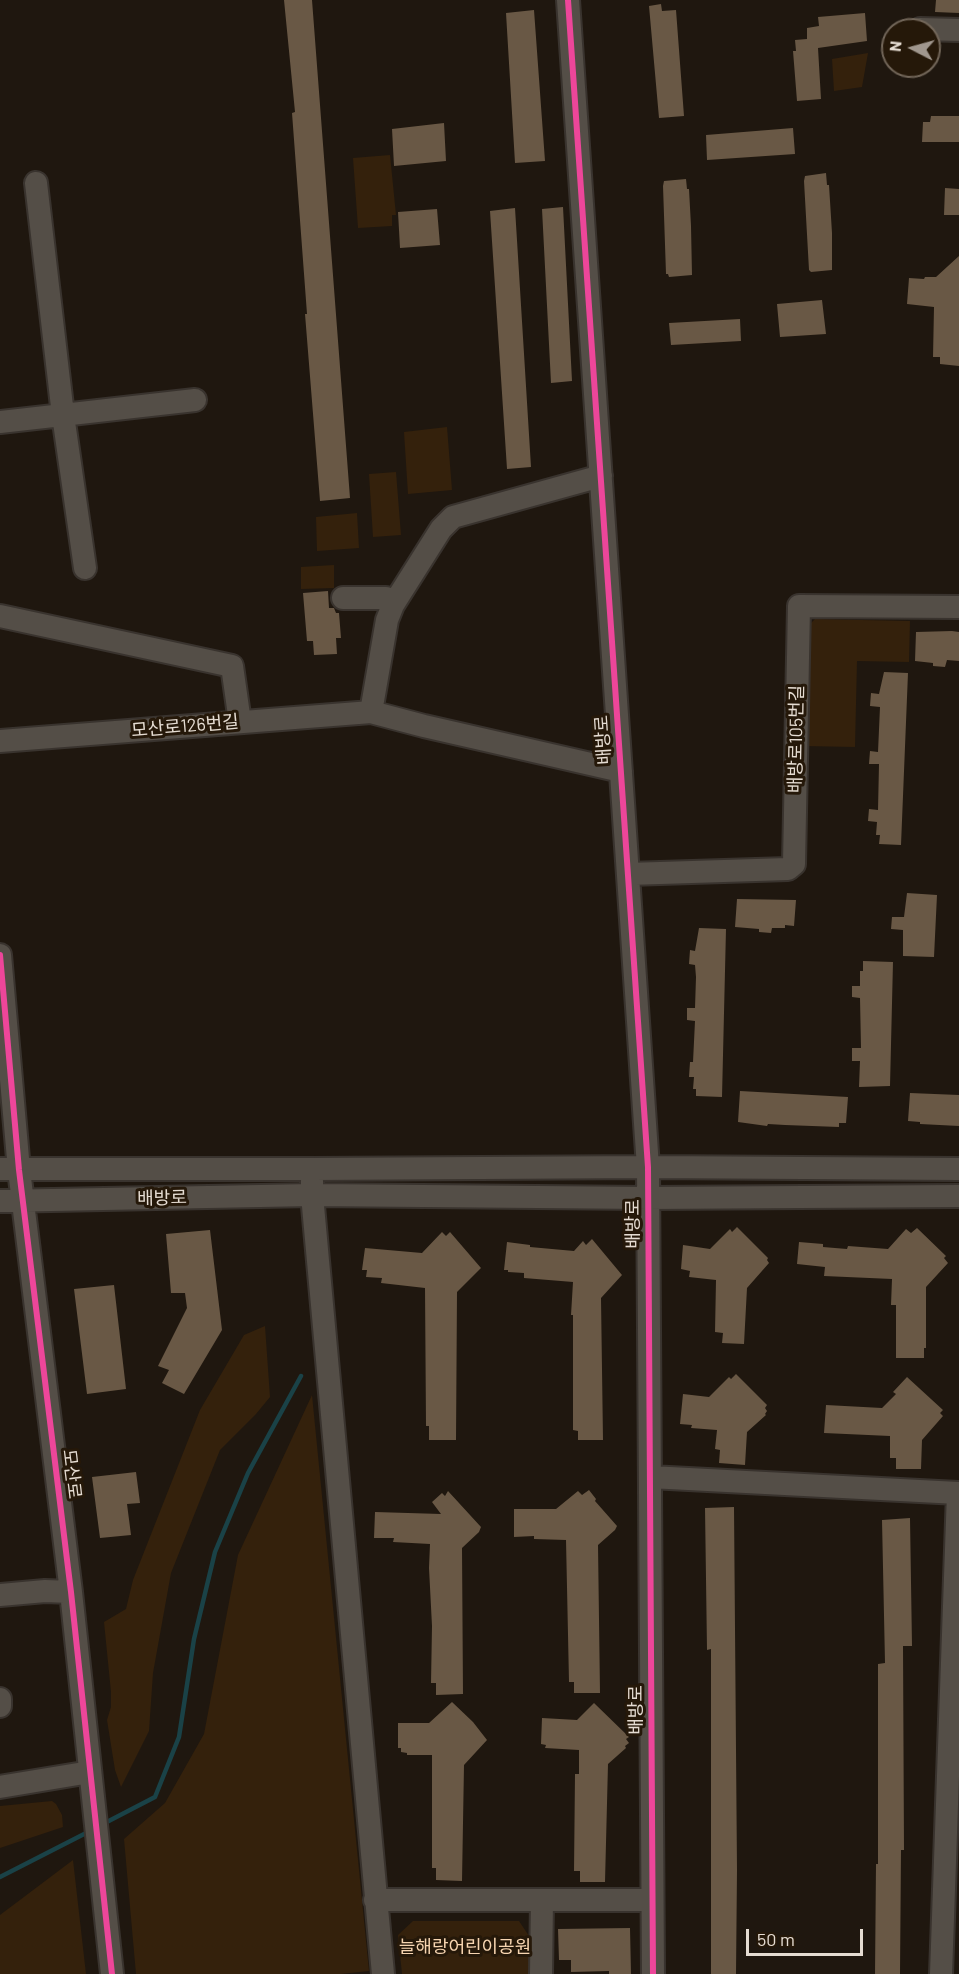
<!DOCTYPE html>
<meta charset="utf-8">
<style>
body{margin:0}
#map{position:relative;width:959px;height:1974px;overflow:hidden;background:#1f170f;font-family:Barlow,sans-serif}
canvas{display:block}
.north{position:absolute;left:881px;top:18px;width:60px;height:60px;box-sizing:border-box;background:#251809;border:2px solid #726659;border-radius:50%;rotate:276deg;font-size:16px;font-weight:700;line-height:24px;text-align:center;color:#e5dcd2}
.north::after{content:'';display:block;margin:auto;width:21px;height:27px;background:#a0978e;clip-path:polygon(50% 0,100% 100%,50% 72%,0 100%)}
.scale{position:absolute;left:746px;top:1929px;width:117px;height:27px;box-sizing:border-box;border:3px solid #e5dcd2;border-top:0;padding-left:8px;font-size:18px;line-height:21px;white-space:nowrap;color:#e5dcd2;-webkit-text-stroke:4px #251809;paint-order:stroke}
</style>
<div id="map">
<canvas width="959" height="1974"></canvas>
<div class="north">N</div>
<div class="scale">50 m</div>
</div>
<script>
const context = document.querySelector('canvas').getContext('2d');
context.lineJoin = 'round';
function fillPath(path, color) {
  context.fillStyle = color;
  context.fill(path, 'evenodd');
}
function shape(rows) {
  const path = new Path2D();
  for (const r of rows) {
    path.moveTo(r[0], r[1]);
    for (let i = 2; i < r.length; i += 2) path.lineTo(r[i], r[i + 1]);
  }
  return path;
}
function strokePath(path, color, width, dash) {
  context.strokeStyle = color;
  context.lineWidth = width;
  context.lineCap = dash ? 'butt' : 'round';
  context.setLineDash(dash || []);
  context.stroke(path);
}
function write(font, color, halo, rows, align = 'center') {
  context.font = font + ' Barlow,"Noto Sans KR",sans-serif';
  context.lineWidth = 6;
  context.setLineDash([]);
  context.textBaseline = 'middle';
  context.strokeStyle = halo;
  context.fillStyle = color;
  for (const [text, x, y, turn = 0] of rows) {
    context.save();
    context.translate(x, y);
    context.rotate((+turn || 0) * Math.PI / 180);
    context.textAlign = isNaN(turn) ? turn : align;
    if (halo) context.strokeText(text, 0, 0);
    context.fillText(text, 0, 0);
    context.restore();
  }
}
fillPath(shape([
 [868,53,862,87,834,91,832,59],
 [390,155,396,215,392,215,392,226,358,228,353,158],
 [447,427,452,490,408,494,404,432],
 [396,472,401,535,373,537,369,474],
 [357,513,359,548,317,551,316,517],
 [334,565,334,588,301,589,301,567],
 [815,619,910,621,909,662,857,661,855,747,803,746,804,630],
 [265,1326,270,1397,256,1414,220,1450,171,1573,153,1673,149,1731,121,1787,115,1770,107,1720,111,1707,111,1692,104,1622,126,1609,133,1580,200,1410,244,1335],
 [312,1395,369,1971,341,1974,136,1974,124,1839,165,1803,204,1734,238,1555],
 [52,1801,56,1804,62,1815,63,1827,0,1848,0,1806],
 [73,1860,86,1974,0,1974,0,1915],
 [413,1921,519,1921,531,1939,531,1974,402,1974,398,1935]
]), '#34210c');
strokePath(shape([
 [103,1824,155,1797,179,1737,194,1639,215,1552,248,1473,301,1376],
 [0,1877,90,1831]
]), '#1a4247', 4.5);
fillPath(shape([
 [284,0,312,0,350,498,320,501,305,314,307,314,292,113,295,112],
 [936,0,959,0,959,13,935,12],
 [661,4,662,11,676,10,684,116,659,118,649,6],
 [534,10,545,161,515,163,506,13],
 [865,13,867,41,818,48,821,99,797,101,793,51,796,51,795,40,807,39,807,28,819,26,818,17],
 [931,116,959,116,959,142,922,142,923,122,930,122],
 [444,123,446,161,394,166,392,129],
 [793,128,795,154,707,160,706,135],
 [826,173,827,185,829,185,832,233,832,270,811,272,809,270,804,181,805,176],
 [686,179,687,189,689,189,691,226,692,275,669,277,668,274,666,274,663,186,664,181],
 [945,188,959,189,959,215,944,215],
 [563,207,572,381,551,383,542,209],
 [515,208,531,467,507,469,490,211],
 [437,209,440,245,400,248,398,212],
 [959,256,959,366,940,364,940,357,933,357,934,307,907,304,909,278,924,279,925,277,936,277],
 [822,300,826,334,780,337,777,304],
 [740,319,741,341,671,345,669,323],
 [328,591,329,608,334,608,336,613,339,613,341,638,336,638,337,654,314,655,313,641,307,641,303,593],
 [952,631,959,632,959,661,947,660,945,667,933,666,933,663,915,661,916,632],
 [884,672,908,673,901,845,879,844,880,835,876,835,877,822,868,821,869,809,878,810,879,764,869,764,870,751,878,752,880,707,870,706,871,693,879,694],
 [907,893,937,895,934,957,903,956,903,930,891,929,892,917,904,917],
 [737,899,796,900,794,926,785,925,785,928,772,928,771,933,759,932,759,929,735,927],
 [699,928,726,929,722,1097,696,1096,696,1089,693,1089,694,1077,689,1077,690,1062,693,1062,695,1021,687,1020,687,1008,695,1008,696,977,695,965,689,964,690,950,695,951],
 [863,961,893,962,890,1086,859,1087,860,1061,852,1061,852,1048,861,1048,860,998,852,997,852,986,860,986,860,971,863,971],
 [740,1091,848,1097,846,1123,839,1123,839,1127,785,1125,768,1124,767,1126,738,1122],
 [910,1093,959,1095,959,1126,920,1124,920,1122,908,1121],
 [737,1227,768,1258,767,1260,769,1263,747,1288,744,1344,722,1343,723,1333,715,1332,716,1280,689,1277,690,1271,681,1269,683,1245,710,1249,730,1229,732,1232],
 [917,1228,946,1256,944,1258,948,1263,926,1287,926,1348,924,1348,924,1358,896,1358,896,1305,891,1305,892,1279,824,1276,825,1267,797,1264,799,1242,823,1244,823,1247,847,1249,848,1246,888,1249,906,1229,911,1233],
 [210,1230,222,1330,184,1394,162,1383,169,1370,158,1366,187,1308,185,1293,171,1293,166,1234],
 [442,1232,446,1236,450,1232,481,1268,457,1292,456,1440,429,1440,429,1426,426,1426,425,1288,381,1283,382,1278,366,1277,367,1270,362,1270,365,1248,422,1253],
 [592,1239,622,1275,601,1298,603,1440,578,1440,578,1431,573,1430,573,1315,571,1315,573,1282,524,1278,524,1273,508,1272,508,1270,504,1270,507,1242,530,1245,530,1247,574,1251,583,1241,586,1245],
 [114,1285,126,1389,87,1394,74,1289],
 [736,1374,767,1405,765,1408,767,1411,765,1414,766,1415,747,1432,745,1465,719,1463,720,1450,715,1449,717,1430,691,1428,692,1425,680,1424,683,1394,709,1397,729,1377,731,1379],
 [907,1377,943,1410,940,1413,943,1416,922,1440,921,1469,896,1469,896,1458,890,1458,890,1436,824,1433,826,1405,882,1408,896,1394,893,1392],
 [136,1472,140,1503,127,1504,131,1535,100,1538,92,1477],
 [589,1490,596,1499,595,1501,617,1526,615,1530,598,1545,600,1693,574,1693,574,1682,569,1682,566,1540,534,1539,534,1536,514,1537,514,1509,556,1509,578,1491,582,1495],
 [448,1491,481,1527,479,1532,462,1548,463,1694,436,1695,436,1683,431,1683,432,1626,429,1568,430,1544,393,1542,394,1538,374,1538,375,1512,441,1514,432,1502,442,1493,445,1496],
 [734,1507,737,1870,736,1974,711,1974,711,1649,707,1650,705,1508],
 [910,1518,912,1646,903,1646,904,1850,901,1850,900,1974,875,1974,876,1864,878,1864,878,1664,885,1663,882,1520],
 [452,1702,473,1722,487,1740,464,1765,462,1881,436,1880,436,1868,432,1868,432,1755,407,1755,407,1753,401,1752,401,1748,398,1748,398,1723,429,1723],
 [594,1703,629,1737,626,1739,629,1743,625,1746,626,1748,608,1764,605,1882,580,1882,580,1871,574,1871,575,1774,579,1774,579,1750,545,1748,546,1745,541,1744,542,1718,577,1720],
 [630,1928,631,1974,609,1974,609,1971,571,1972,571,1960,559,1960,558,1929]
]), '#695845');
const minor = shape([
 [568,0,648,1167,653,1974],
 [920,29,959,30],
 [36,183,63,415,85,568],
 [0,422,195,400],
 [343,598,386,598,393,605],
 [0,616,232,666,240,722],
 [371,712,387,620,393,605,441,529,453,517,601,476],
 [0,741,371,712,424,726,621,771],
 [628,874,788,869,794,864,799,606,959,607],
 [0,955,19,1170,71,1592,112,1974],
 [0,1169,313,1169,648,1167,959,1169],
 [312,1181,312,1195,383,1974],
 [0,1201,312,1195,648,1198,959,1196],
 [650,1477,958,1493,941,1974],
 [0,1595,45,1591,71,1592],
 [0,1699,0,1706],
 [0,1787,90,1772],
 [375,1900,652,1900],
 [541,1974,542,1900]
]);
strokePath(minor, '#39332e', 26);
strokePath(minor, '#544e47', 22);
strokePath(shape([
 [568,0,648,1167,653,1974],
 [0,955,19,1170,71,1592,112,1974]
]), '#ed469a', 6);
write('18px', '#e5dcd2', '#251809', [
 ["모산로126번길",185,726,-5],
 ["배방로105번길",796,739,-89],
 ["배방로",603,740,-94],
 ["배방로",162,1198,-1],
 ["배방로",633,1224,-90],
 ["모산로",72,1474,83],
 ["배방로",636,1710,-90]
]);
write('18px', '#f7d5b1', '#251809', [
 ["늘해랑어린이공원",465,1947]
]);
</script>
